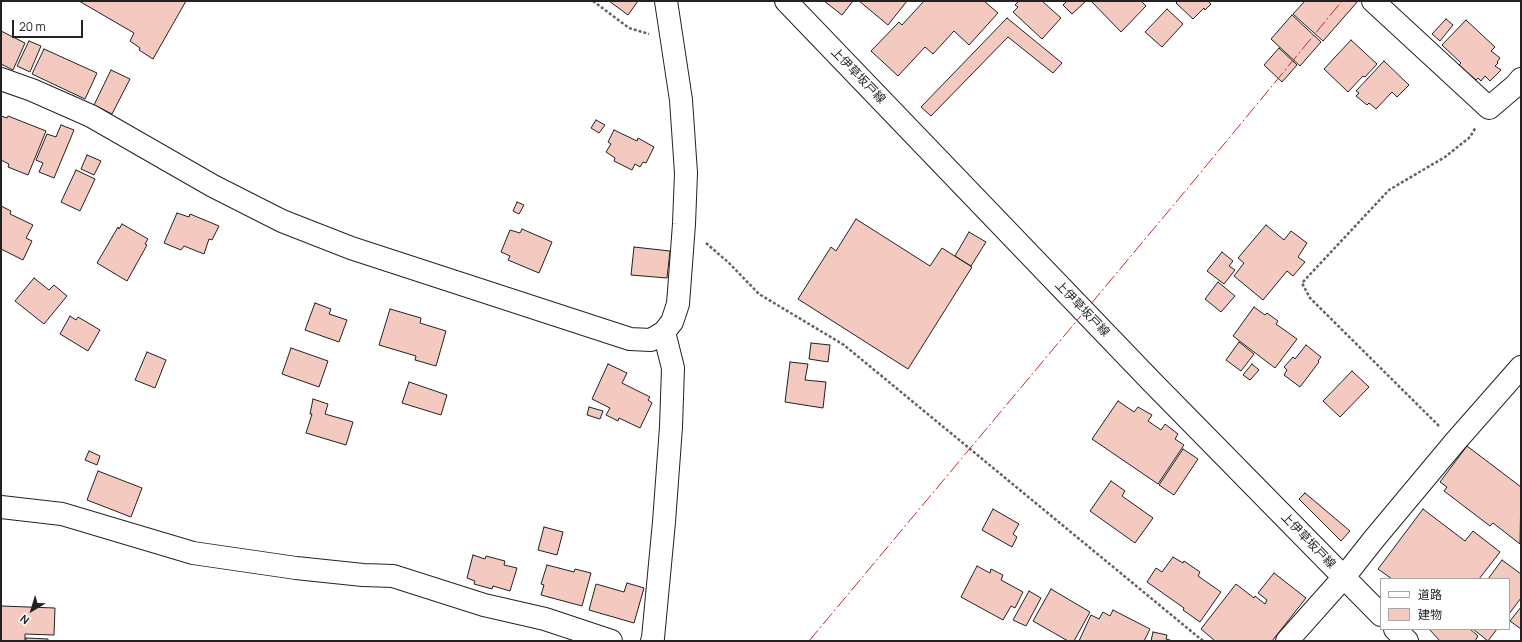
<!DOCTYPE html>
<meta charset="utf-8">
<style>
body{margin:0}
#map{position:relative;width:1522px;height:642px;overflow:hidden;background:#fff;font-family:Manrope,"Noto Sans JP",sans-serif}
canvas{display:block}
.frame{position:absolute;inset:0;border:2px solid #222;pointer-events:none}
.legend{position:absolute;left:1380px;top:578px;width:130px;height:52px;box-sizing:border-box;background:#fff;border:1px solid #a7a7a7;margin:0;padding:5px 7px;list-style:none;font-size:12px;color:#222}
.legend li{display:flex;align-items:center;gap:8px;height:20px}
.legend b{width:20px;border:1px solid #a7a7a7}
.north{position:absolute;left:12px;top:590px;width:40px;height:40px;-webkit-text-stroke:3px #fff;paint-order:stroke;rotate:218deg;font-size:11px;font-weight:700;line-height:16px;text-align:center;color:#222}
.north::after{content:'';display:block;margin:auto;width:14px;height:18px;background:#222;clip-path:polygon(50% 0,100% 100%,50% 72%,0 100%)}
.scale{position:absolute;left:12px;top:20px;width:71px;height:18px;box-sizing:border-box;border:2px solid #222;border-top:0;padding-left:5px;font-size:12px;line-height:14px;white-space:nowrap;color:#222;-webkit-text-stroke:3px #fff;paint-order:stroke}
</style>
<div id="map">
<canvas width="1522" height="642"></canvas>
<div class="frame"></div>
<ul class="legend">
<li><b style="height:5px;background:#fff"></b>道路</li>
<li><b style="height:11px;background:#f3c9c0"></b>建物</li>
</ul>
<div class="north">N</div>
<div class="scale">20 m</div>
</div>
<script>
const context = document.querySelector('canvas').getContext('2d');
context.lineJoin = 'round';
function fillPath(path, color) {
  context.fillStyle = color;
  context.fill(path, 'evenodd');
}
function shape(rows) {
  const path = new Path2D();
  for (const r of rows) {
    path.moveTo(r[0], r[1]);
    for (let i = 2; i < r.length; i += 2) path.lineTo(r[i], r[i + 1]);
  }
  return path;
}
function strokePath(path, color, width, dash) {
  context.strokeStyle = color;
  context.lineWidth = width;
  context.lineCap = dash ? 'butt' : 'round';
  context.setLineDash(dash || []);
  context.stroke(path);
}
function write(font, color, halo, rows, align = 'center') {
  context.font = font + ' Manrope,"Noto Sans JP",sans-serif';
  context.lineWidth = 3;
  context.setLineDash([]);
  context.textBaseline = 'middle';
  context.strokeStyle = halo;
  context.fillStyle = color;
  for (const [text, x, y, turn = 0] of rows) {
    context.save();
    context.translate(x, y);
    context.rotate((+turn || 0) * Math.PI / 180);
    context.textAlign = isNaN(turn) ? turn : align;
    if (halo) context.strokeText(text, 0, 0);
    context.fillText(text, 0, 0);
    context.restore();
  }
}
const building = shape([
 [79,1,186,1,153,59,139,50,140,48,130,41,134,33,79,1],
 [609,1,638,1,628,15,609,1],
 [824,1,853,1,842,15,824,1],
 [859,1,907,1,888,25,859,1],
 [924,1,984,1,998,13,969,45,954,31,933,54,925,47,898,76,871,51,899,22,902,25,924,1],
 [1019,1,1042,1,1061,18,1042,39,1013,12,1018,7,1015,5,1019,1],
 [1067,1,1086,1,1072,14,1063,5,1067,1],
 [1091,1,1141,1,1146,6,1121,32,1091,1],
 [1178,1,1210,1,1209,2,1211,4,1205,10,1204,8,1193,19,1176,3,1178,1],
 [1305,1,1358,1,1323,41,1293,14,1305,1],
 [1167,9,1183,24,1162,47,1145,32,1167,9],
 [1292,15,1321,42,1300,66,1271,39,1292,15],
 [1007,18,1062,63,1053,73,1008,37,931,116,921,107,1007,18],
 [1446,19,1453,25,1440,41,1432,34,1446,19],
 [1466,20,1495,47,1491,51,1500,58,1497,62,1498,63,1495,66,1501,70,1490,81,1485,76,1481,81,1478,78,1476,80,1459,65,1461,63,1442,45,1466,20],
 [1,31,25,43,13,70,1,64,1,31],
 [1351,40,1377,64,1365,77,1363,76,1348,92,1324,69,1351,40],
 [29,41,41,46,30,72,17,66,29,41],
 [1279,48,1297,65,1282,82,1264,65,1279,48],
 [44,49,97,73,85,99,32,74,44,49],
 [1384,61,1409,85,1397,97,1392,92,1376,109,1369,103,1367,105,1356,96,1359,93,1356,91,1384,61],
 [111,70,130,79,112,114,94,105,111,70],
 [1,116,7,118,8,116,46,131,28,175,8,167,9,164,1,160,1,116],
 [596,120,605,125,599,133,591,128,596,120],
 [61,125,74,130,54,178,39,172,43,163,36,160,47,134,56,137,61,125],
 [614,130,637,141,638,138,654,147,646,163,643,162,640,167,635,164,632,170,614,161,615,158,606,152,611,144,608,142,614,130],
 [87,155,101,161,94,175,81,169,87,155],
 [76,170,95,179,80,211,61,202,76,170],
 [517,202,524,205,519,214,513,211,517,202],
 [1,206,11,211,10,214,33,225,26,238,32,241,23,260,1,249,1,206],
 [177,213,189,217,190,214,219,226,212,240,209,239,204,254,184,246,181,250,164,243,177,213],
 [856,219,930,266,942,248,972,267,908,369,798,299,831,247,836,251,856,219],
 [122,224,148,239,145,244,147,245,127,281,97,263,118,227,119,229,122,224],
 [1266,225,1284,240,1291,231,1307,243,1298,257,1305,262,1293,276,1287,271,1263,300,1234,276,1244,263,1238,258,1266,225],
 [522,229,552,242,539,273,508,260,510,256,501,252,510,230,520,233,522,229],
 [969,232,986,242,971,266,955,256,969,232],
 [634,247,670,251,667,278,631,275,634,247],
 [1222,252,1233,261,1229,266,1235,270,1224,284,1207,271,1222,252],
 [34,278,49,290,54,285,67,296,44,324,15,301,34,278],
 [1218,282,1235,296,1221,312,1205,299,1218,282],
 [315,303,331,309,329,314,347,320,339,342,305,330,315,303],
 [1254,307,1265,315,1267,313,1278,321,1276,324,1297,339,1275,368,1233,336,1254,307],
 [390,309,421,318,420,323,446,331,436,366,415,360,416,356,379,345,390,309],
 [70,316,76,320,78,317,100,330,88,351,60,334,70,316],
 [1239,342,1254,354,1241,371,1226,360,1239,342],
 [811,343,830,345,828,362,809,359,811,343],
 [1306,345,1321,357,1318,361,1319,362,1300,387,1284,375,1287,370,1284,367,1293,357,1295,359,1306,345],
 [291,348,328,361,319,387,282,374,291,348],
 [147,352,166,360,155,388,135,380,147,352],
 [790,362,808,364,805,380,826,382,823,408,785,402,790,362],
 [608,364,627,373,622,383,650,397,648,400,652,403,640,428,619,418,618,421,606,415,610,408,592,399,608,364],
 [1252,364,1259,370,1250,380,1243,375,1252,364],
 [1352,371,1369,387,1340,417,1323,401,1352,371],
 [409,382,447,395,441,415,402,403,409,382],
 [313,399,328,404,325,414,353,422,346,445,306,433,312,414,310,414,313,399],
 [1118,401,1134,412,1138,407,1152,415,1148,421,1161,430,1165,424,1178,434,1175,439,1184,445,1158,484,1092,439,1118,401],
 [589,407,603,411,600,419,587,415,589,407],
 [1467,446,1521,487,1520,544,1493,523,1490,526,1444,491,1447,487,1440,482,1467,446],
 [1183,449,1198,459,1174,495,1159,485,1183,449],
 [89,451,100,456,97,465,85,460,89,451],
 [98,471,142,488,131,517,87,500,98,471],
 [1111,481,1125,491,1122,496,1153,518,1135,543,1090,511,1111,481],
 [1305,493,1350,531,1341,541,1299,499,1305,493],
 [993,509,1019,524,1013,534,1017,537,1012,547,982,530,993,509],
 [1423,509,1465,541,1473,531,1500,552,1479,579,1392,579,1378,569,1423,509],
 [544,527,563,532,557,555,538,550,544,527],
 [473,555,485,559,486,556,505,561,504,565,517,568,510,591,493,586,492,589,474,584,475,581,467,578,473,555],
 [1173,557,1183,563,1184,561,1200,572,1198,576,1221,592,1200,622,1183,610,1184,608,1147,582,1156,568,1162,572,1173,557],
 [1502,560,1521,574,1521,598,1509,614,1509,579,1488,579,1502,560],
 [547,565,574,572,575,569,591,573,582,606,541,595,544,585,541,584,547,565],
 [977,566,990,573,991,569,1003,575,1001,580,1023,592,1015,608,1011,606,1003,620,961,597,977,566],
 [1274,573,1306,598,1272,641,1215,641,1201,629,1236,584,1254,598,1255,596,1265,604,1267,600,1258,593,1274,573],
 [627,583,644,588,634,623,589,610,596,584,624,592,627,583],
 [1051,589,1090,612,1074,641,1068,641,1033,621,1051,589],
 [1029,591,1041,598,1026,626,1013,620,1029,591],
 [1,606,55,608,54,635,25,634,25,641,1,641,1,606],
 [1521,607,1521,629,1510,621,1521,607],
 [1113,610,1150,629,1144,641,1079,641,1091,615,1099,619,1103,612,1110,616,1113,610],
 [1429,629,1470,629,1478,636,1475,641,1440,641,1429,629],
 [1473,629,1497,629,1488,641,1473,629],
 [1153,632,1167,635,1166,639,1173,641,1151,641,1153,632],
 [26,638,48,639,48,641,26,641,26,638]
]);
fillPath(building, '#f3c9c0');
strokePath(building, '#222', 1);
const minor = shape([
 [1373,1,1489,108,1515,86,1521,79],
 [1,79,32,90,91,116,213,186,282,221,351,248,630,339,651,340,664,332,672,322,678,304,684,224,686,173,681,100,666,1],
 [1,507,62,514,193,553,296,568,363,575,393,576,484,605,545,619,611,641],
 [652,641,653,638,664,522,671,427,673,368,664,332],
 [1287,641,1344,577,1374,539,1455,442,1521,367]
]);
const major = shape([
 [786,1,1152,382,1381,615],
 [1395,629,1407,641]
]);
strokePath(minor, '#222', 24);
strokePath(major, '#222', 24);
strokePath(shape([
 [593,1,629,28,649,34],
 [706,243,729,263,759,294,844,345,1203,641],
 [1439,426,1310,298,1302,283,1389,190,1445,157,1470,137,1476,127]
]), '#646464', 2.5, [3, 2]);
strokePath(minor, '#fff', 22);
strokePath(major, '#fff', 22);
strokePath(shape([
 [809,641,1192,183,1342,1]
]), '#c62828', 1, [14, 3, 2, 3]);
write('12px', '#222', '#fff', [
 ["上伊草坂戸線",858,76,46],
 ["上伊草坂戸線",1082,309,46],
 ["上伊草坂戸線",1308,541,46]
]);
</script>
